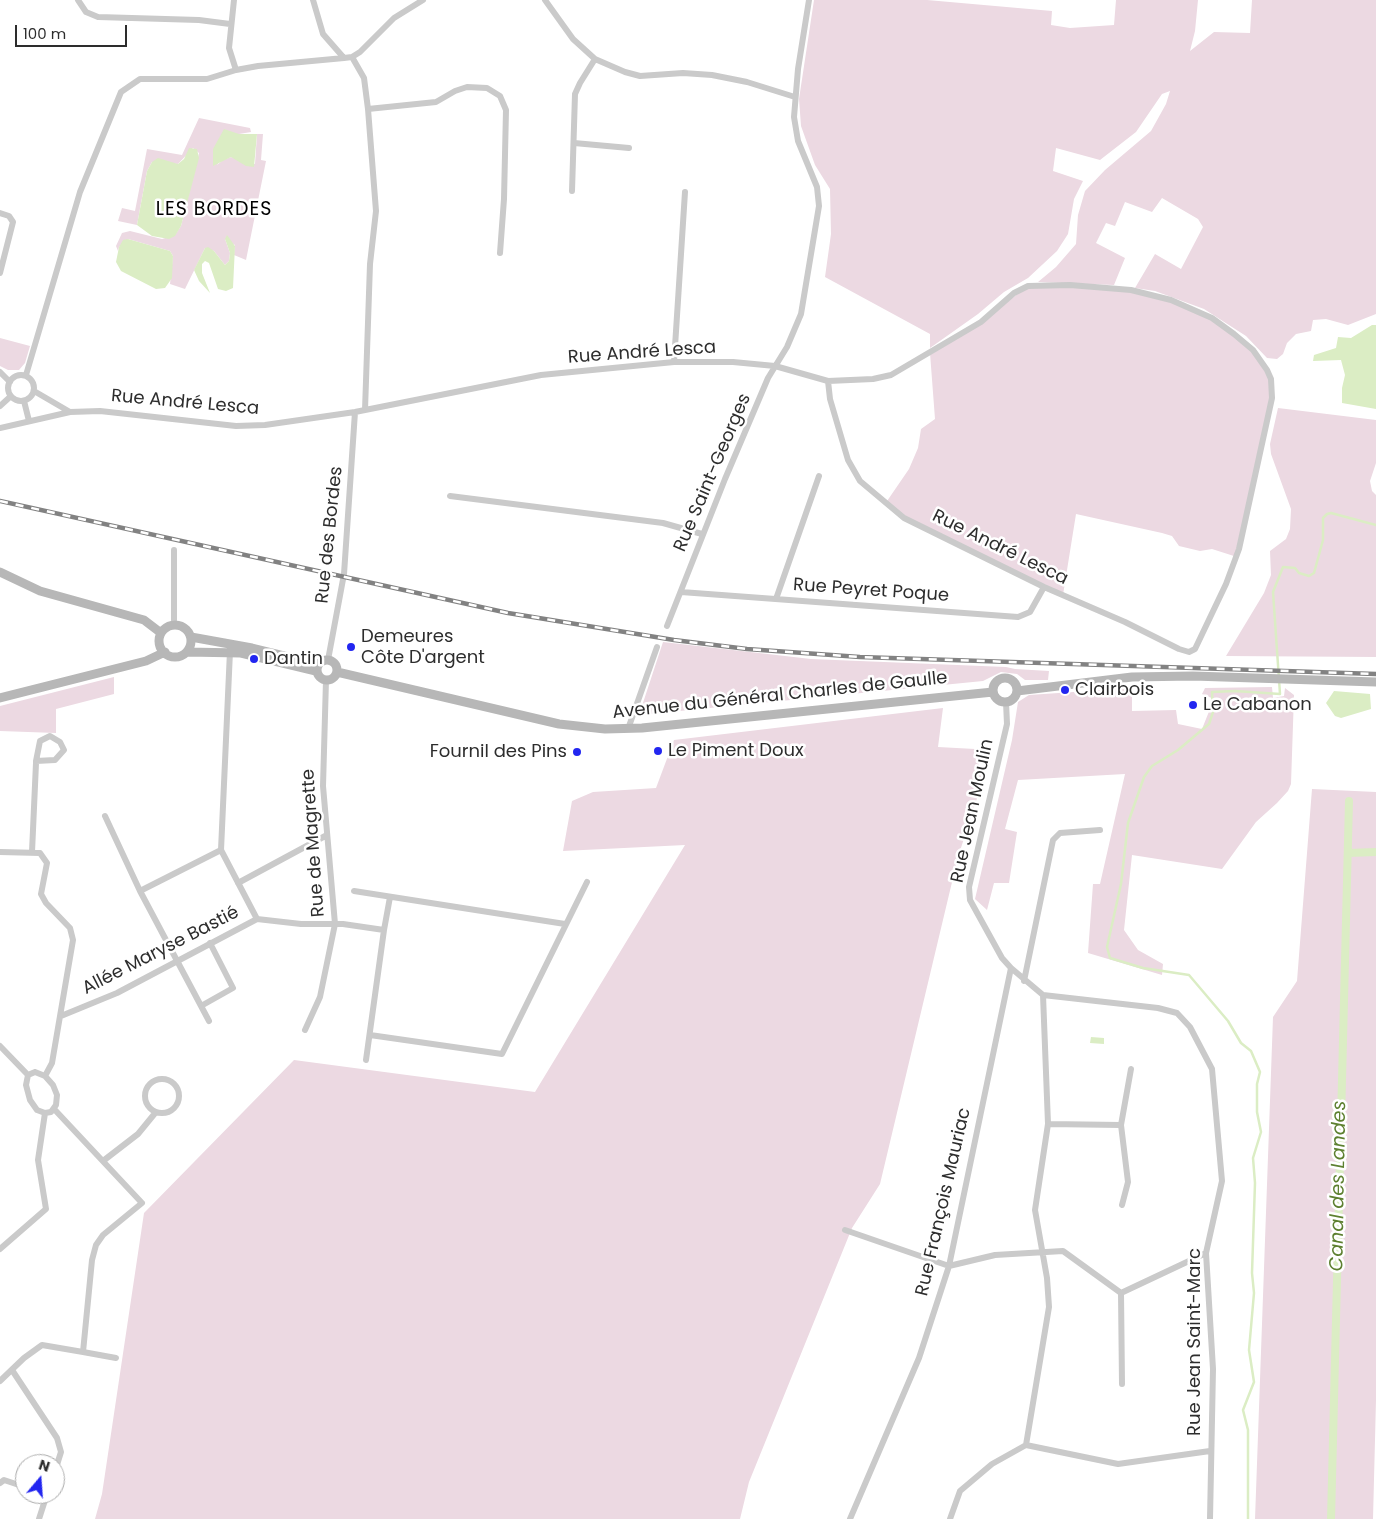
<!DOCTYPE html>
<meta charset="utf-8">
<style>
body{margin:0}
#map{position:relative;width:1376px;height:1519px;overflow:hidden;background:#fff;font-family:Poppins,sans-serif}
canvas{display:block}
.north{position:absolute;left:15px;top:1454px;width:50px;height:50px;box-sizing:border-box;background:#fff;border:1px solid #ababab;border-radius:50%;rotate:18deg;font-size:14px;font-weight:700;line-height:20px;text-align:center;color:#2d2d2d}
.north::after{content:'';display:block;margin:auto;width:18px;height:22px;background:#2226f0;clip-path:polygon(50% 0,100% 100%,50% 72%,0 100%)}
.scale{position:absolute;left:15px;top:25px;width:112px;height:22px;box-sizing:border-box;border:2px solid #2d2d2d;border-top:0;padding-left:6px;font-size:15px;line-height:18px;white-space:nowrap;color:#2d2d2d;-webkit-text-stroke:4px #fff;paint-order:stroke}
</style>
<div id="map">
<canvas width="1376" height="1519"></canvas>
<div class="north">N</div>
<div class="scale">100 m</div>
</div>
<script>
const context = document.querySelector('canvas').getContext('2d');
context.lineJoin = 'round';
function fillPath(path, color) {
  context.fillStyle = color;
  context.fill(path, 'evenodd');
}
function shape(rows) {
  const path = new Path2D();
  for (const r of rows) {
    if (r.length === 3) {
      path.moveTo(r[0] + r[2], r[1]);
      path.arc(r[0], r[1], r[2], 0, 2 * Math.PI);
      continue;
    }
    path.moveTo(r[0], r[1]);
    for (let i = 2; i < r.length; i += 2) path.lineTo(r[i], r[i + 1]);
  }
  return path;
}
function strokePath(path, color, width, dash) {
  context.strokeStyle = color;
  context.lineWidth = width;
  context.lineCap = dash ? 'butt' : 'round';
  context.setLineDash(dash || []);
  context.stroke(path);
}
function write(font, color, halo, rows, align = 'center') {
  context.font = font + ' Poppins,sans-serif';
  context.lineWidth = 5;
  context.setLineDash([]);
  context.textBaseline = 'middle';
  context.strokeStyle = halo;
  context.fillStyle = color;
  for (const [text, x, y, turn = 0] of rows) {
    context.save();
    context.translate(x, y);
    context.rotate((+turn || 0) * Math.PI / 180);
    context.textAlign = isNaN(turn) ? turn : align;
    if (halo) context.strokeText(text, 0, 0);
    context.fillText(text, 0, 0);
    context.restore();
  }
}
fillPath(shape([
 [814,0,927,0,1052,11,1051,25,1070,28,1114,25,1116,0,1198,0,1195,31,1190,51,1214,32,1250,33,1252,0,1376,0,1376,314,1348,325,1326,319,1313,320,1311,331,1296,334,1287,343,1283,354,1277,359,1267,358,1246,336,1204,309,1155,291,1135,288,1155,254,1181,269,1203,227,1198,219,1162,198,1152,212,1125,202,1115,226,1106,223,1096,243,1125,258,1114,285,1038,282,1056,267,1076,244,1078,215,1085,191,1105,170,1151,131,1166,104,1170,91,1162,94,1136,132,1100,160,1056,148,1053,171,1083,181,1074,199,1068,234,1057,251,1028,278,1004,292,978,314,930,348,930,334,825,277,831,234,830,189,815,165,801,126,799,99],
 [199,118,250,128,251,132,239,134,217,165,223,160,231,157,255,164,257,134,263,134,261,160,266,161,246,260,234,255,235,245,225,239,230,253,229,261,225,265,214,251,205,248,185,289,170,284,173,256,170,251,128,239,119,247,118,251,116,246,122,233,130,231,162,239,175,235,181,226,199,153,193,148,178,164,152,162,147,171,137,225,118,221,122,208,135,211,147,149,182,155],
 [1028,286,1131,290,1171,300,1212,318,1259,358,1272,386,1237,557,1212,549,1200,551,1179,546,1172,536,1162,533,1076,514,1063,595,904,518,885,504,909,469,918,448,921,429,935,419,930,353,981,322],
 [0,338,30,346,25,363,19,370,8,370,0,366],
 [1278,408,1376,420,1376,463,1370,481,1372,491,1376,495,1376,657,1226,656,1264,593,1271,575,1270,551,1286,539,1290,529,1291,509,1271,454,1270,444],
 [663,642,811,659,1006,667,1015,669,1049,671,1048,680,1025,680,1017,674,1001,672,983,681,639,715],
 [114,677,114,694,56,709,56,733,0,731,0,706],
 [1272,687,1273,698,1284,696,1285,688,1294,695,1291,784,1288,791,1277,803,1256,822,1222,869,1132,855,1124,930,1138,950,1163,964,1162,975,1088,953,1093,884,1100,884,1125,774,1018,780,1005,829,1017,832,1009,883,994,883,987,910,975,899,1012,740,1018,702,1029,695,1132,688,1132,711,1176,710,1178,724,1202,729,1214,699,1202,694,1205,688],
 [943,708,938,747,975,749,983,780,958,857,880,1184,852,1228,749,1482,740,1519,95,1519,102,1494,144,1213,294,1060,535,1092,685,845,563,851,572,801,593,792,656,788,674,740],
 [1312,789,1376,792,1376,1400,1373,1519,1255,1519,1273,1017,1297,981]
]), '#ecd9e2');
fillPath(shape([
 [224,129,239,134,257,134,254,167,246,166,231,157,213,166,213,149],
 [189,148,197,149,199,158,181,226,175,236,169,239,152,236,137,225,147,171,152,162,158,158,178,164,184,159],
 [227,235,235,246,233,288,226,291,218,289,209,263,205,261,202,264,202,273,210,293,199,281,194,270,205,248,208,247,214,251,225,265,229,261,230,253,225,239],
 [128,239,170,251,173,256,172,278,165,288,156,289,121,271,116,262,119,247,123,240],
 [1372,325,1376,325,1376,409,1342,403,1342,388,1345,375,1341,360,1313,361,1314,355,1336,348,1338,337,1351,338],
 [1334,691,1370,694,1371,709,1341,718,1335,716,1326,703],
 [1091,1037,1104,1038,1104,1044,1090,1043]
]), '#dbedc4');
strokePath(shape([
 [1248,1519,1248,1430,1243,1410,1254,1382,1249,1350,1254,1293,1252,1273,1255,1183,1253,1158,1261,1132,1257,1112,1257,1084,1260,1072,1251,1051,1241,1043,1228,1021,1189,975,1143,968,1110,958,1107,947,1121,884,1128,823,1144,777,1152,766,1178,750,1209,724,1213,712,1212,692,1235,691,1280,694,1273,592,1283,567,1295,568,1299,573,1309,576,1314,573,1323,540,1323,518,1327,514,1331,513,1376,525]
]), '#dbedc4', 2.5);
strokePath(shape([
 [1348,853,1376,852],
 [1331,1519,1349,801]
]), '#dbedc4', 8);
strokePath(shape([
 [78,0,86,12,98,17,199,20,230,24],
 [234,0,229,48,236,70],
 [313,0,323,34,344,58,352,57,364,78,368,109,376,211,370,264,365,410],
 [545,0,573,39,595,59,625,72,640,76,683,73,712,75,747,82,795,97],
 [352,57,360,52,394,18,423,0],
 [368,109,436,102,455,91,467,87,487,88,500,96,506,110,504,199,500,253],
 [574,143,629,148],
 [572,191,575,94,580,83,595,59],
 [0,213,9,216,13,222,0,273],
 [674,362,685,192],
 [0,372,10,382],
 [21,388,13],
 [26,375,80,192,121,92,140,79,207,79,236,70,258,66,344,58],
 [34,391,70,412,100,411,236,426,265,425,355,412,541,375,674,362,733,362,775,366,828,381,830,399,848,460,860,481,904,518,1044,587,1125,622,1179,649,1189,652,1195,649,1226,584,1239,549,1272,398,1271,379,1267,370,1253,350,1234,334,1212,318,1171,300,1131,290,1070,285,1028,286,1014,293,981,322,891,375,873,379,828,381],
 [24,401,29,421],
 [0,406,11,396],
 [0,428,70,412],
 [450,496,663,523,702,534],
 [174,550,174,625],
 [681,592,1018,617,1030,612,1044,587],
 [776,599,819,476],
 [667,626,725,479,768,378,787,347,801,314,819,206,817,187,798,141,794,117,798,69,809,0],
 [230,651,221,850,257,919],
 [328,660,344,574,355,412],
 [628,729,657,647],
 [105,816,140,891,209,1021],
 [0,852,40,853,47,863,41,894,46,903,70,928,73,940,52,1063,45,1076],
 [32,852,36,763,36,761,40,741,50,736,60,742,64,750,55,760,36,761],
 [238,883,327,835],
 [140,891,221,850],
 [354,891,565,924],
 [1024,981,1053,840,1060,833,1100,830],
 [1043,995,1158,1008,1177,1013,1190,1027,1212,1069,1222,1181,1206,1253,1213,1369,1210,1519],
 [201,1006,233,988,210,943],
 [61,1016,117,993,257,919,301,924,343,924,384,930,390,897],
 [305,1030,320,997,335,924,323,786,326,680],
 [370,1035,502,1054,587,882],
 [0,1046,28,1075],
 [366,1060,384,930],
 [35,1072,45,1076,53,1085,57,1095,56,1105,51,1112,45,1113,37,1110,30,1100,26,1085,28,1075,35,1072],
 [162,1096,17],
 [1048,1124,1121,1125],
 [103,1161,138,1134,156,1112],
 [1122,1205,1128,1182,1121,1125,1131,1069],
 [845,1230,949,1266,995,1255,1063,1251,1121,1293,1206,1253],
 [0,1249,46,1209,38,1160,45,1113],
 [1121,1293,1122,1384],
 [83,1352,116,1358],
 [12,1370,57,1438,61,1452,55,1471],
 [0,1381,24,1358,42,1345,83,1352,92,1260,96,1245,103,1235,142,1203,55,1110],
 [1026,1445,1118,1464,1210,1451],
 [0,1483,4,1480,25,1487],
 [39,1519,47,1494],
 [850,1519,919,1358,949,1266,1011,968],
 [950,1519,960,1491,992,1464,1026,1445,1049,1307,1047,1278,1035,1210,1048,1124,1043,995,1011,968,1002,958,970,900,969,887,1007,724,1006,702]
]), '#cacaca', 6);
strokePath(shape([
 [0,572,40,591,144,620,161,633],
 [175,641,16],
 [191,637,252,648,318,664],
 [187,652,241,653,316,671],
 [327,670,10],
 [337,672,559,724,605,729,642,728,993,692],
 [1005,690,12],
 [1017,691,1132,677,1193,676,1376,682],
 [0,698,146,661,165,652]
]), '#b7b7b7', 9);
const rail = shape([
 [0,501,508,613,674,640,747,649,860,657,1376,674]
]);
strokePath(rail, '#828282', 4.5);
strokePath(rail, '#fff', 2.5, [8]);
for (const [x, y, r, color] of [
 [351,647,5,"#2226f0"],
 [254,659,5,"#2226f0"],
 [1065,690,5,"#2226f0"],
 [1193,705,5,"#2226f0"],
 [658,751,5,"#2226f0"],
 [577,752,5,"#2226f0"]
]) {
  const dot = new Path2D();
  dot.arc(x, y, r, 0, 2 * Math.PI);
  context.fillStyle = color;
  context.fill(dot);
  strokePath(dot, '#fff', 2);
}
write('18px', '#2d2d2d', '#fff', [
 ["Rue André Lesca",642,353,-4],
 ["Rue André Lesca",185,403,5],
 ["Rue Saint-Georges",713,473,-67],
 ["Rue des Bordes",330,535,-84],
 ["Rue André Lesca",1000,548,26],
 ["Rue Peyret Poque",871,591,4],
 ["Avenue du Général Charles de Gaulle",780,696,-6],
 ["Rue Jean Moulin",973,811,-78],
 ["Rue de Magrette",314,843,-94],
 ["Allée Maryse Bastié",161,951,-27],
 ["Rue François Mauriac",944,1202,-77],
 ["Rue Jean Saint-Marc",1195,1342,-90]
]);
write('18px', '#2d2d2d', '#fff', [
 ["Demeures",361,637],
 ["Côte D'argent",361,658],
 ["Dantin",264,659],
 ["Clairbois",1075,690],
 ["Le Cabanon",1203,705],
 ["Le Piment Doux",668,751],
 ["Fournil des Pins",567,752,"right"]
], 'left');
context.letterSpacing = '1px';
write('19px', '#000', '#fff', [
 ["LES BORDES",214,210]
]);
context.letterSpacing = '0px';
write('italic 19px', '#5d8030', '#fff', [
 ["Canal des Landes",1339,1186,-89]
]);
</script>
